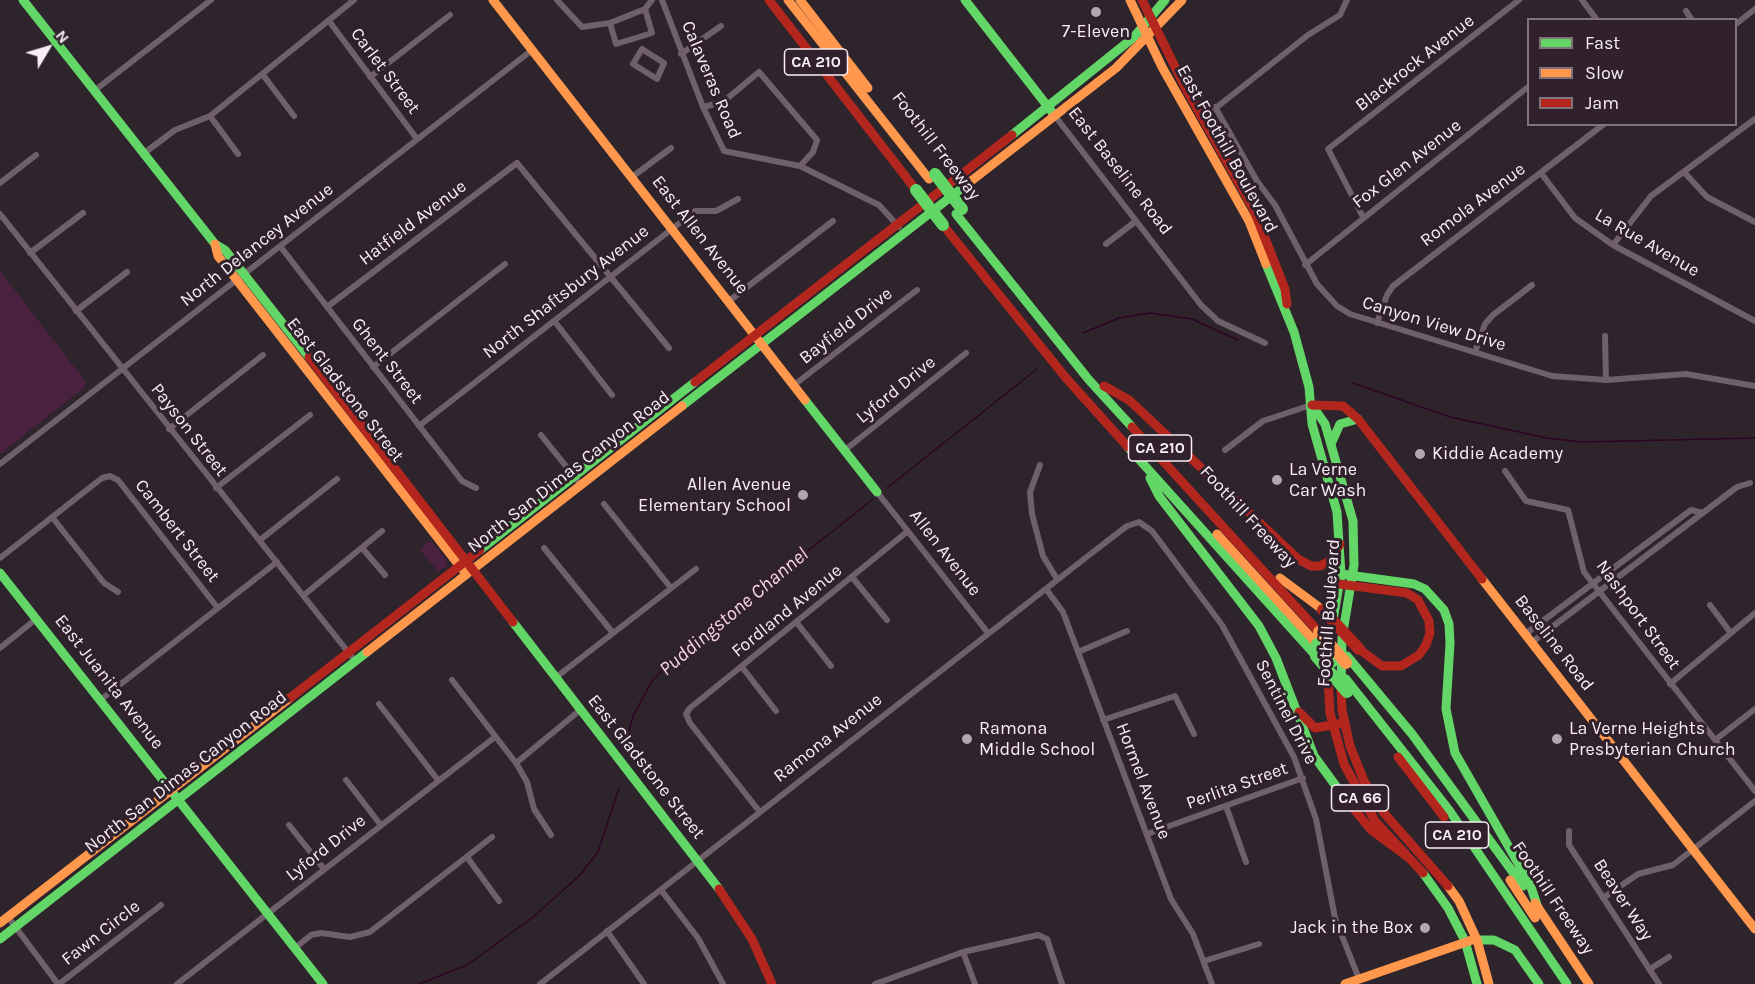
<!DOCTYPE html>
<style>
body{margin:0}
#map{position:relative;width:1755px;height:984px;overflow:hidden;background:#2e242b;font-family:Karla,sans-serif}
canvas{display:block}
.legend{position:absolute;left:1527px;top:18px;width:210px;height:108px;box-sizing:border-box;background:#31212c;border:2px solid #81737c;margin:0;padding:8px 10px;list-style:none;font-size:18px;color:#f9eef5}
.legend li{display:flex;align-items:center;gap:12px;height:30px}
.legend b{width:30px;border:2px solid #81737c}
.north{position:absolute;left:18px;top:18px;width:60px;height:60px;-webkit-text-stroke:4px #31212c;paint-order:stroke;rotate:52deg;font-size:16px;font-weight:700;line-height:24px;text-align:center;color:#f9eef5}
.north::after{content:'';display:block;margin:auto;width:21px;height:27px;background:#f9eef5;clip-path:polygon(50% 0,100% 100%,50% 72%,0 100%)}
</style>
<div id="map">
<canvas width="1755" height="984"></canvas>
<ul class="legend">
<li><b style="height:8px;background:#63d668"></b>Fast</li>
<li><b style="height:8px;background:#ff974d"></b>Slow</li>
<li><b style="height:8px;background:#b3261e"></b>Jam</li>
</ul>
<div class="north">N</div>
</div>
<script>
const context = document.querySelector('canvas').getContext('2d');
context.lineJoin = 'round';
function fillPath(path, color) {
  context.fillStyle = color;
  context.fill(path, 'evenodd');
}
function shape(rows) {
  const path = new Path2D();
  for (const r of rows) {
    path.moveTo(r[0], r[1]);
    for (let i = 2; i < r.length; i += 2) path.lineTo(r[i], r[i + 1]);
  }
  return path;
}
function strokePath(path, color, width, dash) {
  context.strokeStyle = color;
  context.lineWidth = width;
  context.lineCap = dash ? 'butt' : 'round';
  context.setLineDash(dash || []);
  context.stroke(path);
}
function write(font, color, halo, rows, align = 'center') {
  context.font = font + ' Karla,sans-serif';
  context.lineWidth = 6;
  context.setLineDash([]);
  context.textBaseline = 'middle';
  context.strokeStyle = halo;
  context.fillStyle = color;
  for (const [text, x, y, turn = 0] of rows) {
    context.save();
    context.translate(x, y);
    context.rotate((+turn || 0) * Math.PI / 180);
    context.textAlign = isNaN(turn) ? turn : align;
    if (halo) context.strokeText(text, 0, 0);
    context.fillText(text, 0, 0);
    context.restore();
  }
}
fillPath(shape([
 [0,271,86,382,85,387,0,454],
 [431,540,447,560,446,566,438,572,420,549]
]), '#4b2140');
strokePath(shape([
 [1083,333,1119,318,1150,313,1192,319,1238,340],
 [1353,383,1450,417,1547,438,1582,442,1755,438],
 [887,488,1037,369],
 [625,747,633,716,652,681,677,655,873,499],
 [419,984,467,965,532,918,580,875,598,852,619,788]
]), '#2e0426', 1.5);
strokePath(shape([
 [557,0,582,27,610,23,645,9,652,0],
 [662,0,703,107,724,151,800,166,879,205,899,227],
 [1582,0,1597,20],
 [1686,11,1692,20],
 [329,21,417,139],
 [610,23,616,44,652,33,645,9],
 [1736,24,1755,9],
 [642,49,664,63,657,79,633,64,642,49],
 [681,54,721,26],
 [263,75,294,116],
 [370,77,450,15],
 [94,91,211,0],
 [703,107,723,102,759,72,817,140,813,152,800,166],
 [1215,107,1257,181,1275,205,1317,284,1337,306,1350,314,1552,376,1606,380,1686,374,1755,386],
 [210,116,238,154],
 [1055,116,1201,305,1218,321,1265,343],
 [1203,118,1308,35,1340,15,1347,0],
 [143,154,175,130,210,116,354,0],
 [1684,172,1707,197,1755,222],
 [1541,173,1575,218,1613,245,1755,321],
 [632,177,671,148],
 [0,183,36,155],
 [0,214,356,662],
 [1363,217,1328,149,1519,0],
 [1106,244,1136,221],
 [1613,245,1651,196,1755,119],
 [280,246,462,481,476,488],
 [30,253,83,213],
 [1305,265,1528,87],
 [729,301,833,221],
 [327,307,517,163,669,348],
 [76,311,127,272],
 [555,322,612,395],
 [1377,323,1387,295,1393,286,1604,124],
 [1605,336,1606,380],
 [1475,352,1485,324,1493,315,1532,285],
 [373,367,505,264],
 [794,385,917,290],
 [419,426,695,211,716,211,738,199],
 [169,429,263,355],
 [541,435,581,485],
 [845,450,966,353],
 [1225,450,1263,421,1311,405],
 [0,464,532,50],
 [1040,465,1030,492,1032,514,1043,556,1057,579],
 [1505,471,1526,501,1568,510,1584,572,1755,791],
 [216,488,310,415],
 [877,492,988,633],
 [604,504,671,588],
 [52,517,104,583,118,592],
 [260,540,337,479],
 [544,548,613,633],
 [363,549,385,575],
 [0,558,102,478,110,476,118,480,217,607],
 [852,577,887,620],
 [1046,589,1063,612,1171,899,1193,934,1212,984],
 [304,595,382,531],
 [1710,605,1730,632],
 [797,623,831,666],
 [1524,635,1691,510,1703,513],
 [1531,643,1737,487,1750,483],
 [0,648,36,619],
 [1078,652,1127,631],
 [742,667,776,711],
 [555,678,696,569],
 [452,680,516,763,527,782,534,809,551,835],
 [1670,684,1755,613],
 [99,701,277,562],
 [379,704,438,780],
 [1103,720,1175,696,1194,734],
 [1715,740,1755,709],
 [516,763,579,711],
 [346,780,380,824],
 [1226,806,1246,862],
 [759,811,690,723,686,714,690,708,908,531],
 [289,825,324,869],
 [1569,831,1569,845,1659,984],
 [1147,834,1303,778],
 [467,857,499,901],
 [661,890,698,938,723,984],
 [1603,898,1638,874,1673,865,1755,801],
 [8,917,58,984],
 [607,931,644,984],
 [295,948,311,935,321,933,350,937,370,932,492,837],
 [963,952,975,984],
 [1204,961,1259,944],
 [1650,969,1669,957],
 [59,984,161,905],
 [177,984,495,737],
 [540,984,1093,552,1127,526,1139,522,1152,531,1222,625,1294,757,1316,819,1335,918,1359,979],
 [875,984,963,952,1038,935,1047,939,1062,984]
]), '#6f606a', 6);
strokePath(shape([
 [23,0,215,244,225,250,309,357],
 [965,0,1052,112],
 [1012,135,1134,37,1165,0],
 [956,214,1089,380,1132,427],
 [1266,264,1294,332,1309,387,1312,424,1337,512,1341,574,1328,649],
 [805,400,877,492],
 [1312,405,1325,424,1353,521,1354,565,1342,638,1341,687],
 [682,406,966,185],
 [1331,444,1340,424,1358,419],
 [1128,447,1316,656],
 [1150,478,1159,496,1259,626,1276,658,1314,756,1341,793],
 [480,550,695,382],
 [0,573,323,984],
 [1341,574,1414,584,1425,589,1444,610,1449,624,1450,643,1446,709,1455,753,1530,884,1538,908],
 [513,622,719,889],
 [1347,656,1412,734,1523,886],
 [1346,679,1449,810,1567,984],
 [1423,873,1448,908,1465,941,1477,984],
 [0,939,367,652],
 [1477,940,1494,940,1515,950,1539,984]
]), '#63d668', 9);
strokePath(shape([
 [493,0,805,400],
 [788,0,929,179],
 [800,0,868,88],
 [1130,0,1162,67,1249,221,1266,264],
 [966,185,1116,68,1182,0],
 [215,244,218,256,462,569],
 [1217,534,1317,644],
 [1280,578,1323,610],
 [1482,579,1755,929],
 [367,652,682,406],
 [1510,880,1535,918],
 [1448,886,1459,901,1477,940,1489,984],
 [1535,903,1589,984],
 [0,923,290,698],
 [1345,984,1472,940]
]), '#ff974d', 9);
strokePath(shape([
 [769,0,916,190],
 [1142,0,1185,87,1253,208,1285,289,1287,304],
 [943,225,1066,378,1128,447],
 [309,357,513,622],
 [695,382,1012,135],
 [1104,386,1129,400,1298,559,1311,566,1320,566,1330,561,1340,544],
 [1312,405,1343,406,1358,419,1482,579],
 [1132,427,1319,632],
 [1339,584,1407,593,1418,600,1429,621,1430,633,1426,645,1419,655,1401,666,1382,666,1359,649],
 [1327,664,1330,713,1344,764,1375,821,1423,873],
 [1341,687,1342,710,1350,746,1364,781,1384,813,1448,886],
 [290,698,480,550],
 [1299,712,1315,728,1344,723],
 [1398,757,1444,817],
 [1341,793,1371,830,1409,858],
 [719,889,752,939,772,984]
]), '#b3261e', 9);
strokePath(shape([
 [935,174,962,209],
 [916,190,943,225],
 [1317,644,1332,662],
 [1316,656,1347,692]
]), '#63d668', 12);
strokePath(shape([
 [1319,632,1346,663]
]), '#ff974d', 12);
strokePath(shape([
 [1323,610,1359,649]
]), '#b3261e', 12);
for (const [x, y, r, color] of [
 [1096,12,6,"#b2a7ae"],
 [1420,454,6,"#b2a7ae"],
 [1277,480,6,"#b2a7ae"],
 [803,495,6,"#b2a7ae"],
 [967,739,6,"#b2a7ae"],
 [1557,739,6,"#b2a7ae"],
 [1425,928,6,"#b2a7ae"]
]) {
  const dot = new Path2D();
  dot.arc(x, y, r, 0, 2 * Math.PI);
  context.fillStyle = color;
  context.fill(dot);
  strokePath(dot, '#31212c', 2);
}
for (const [x, y, w] of [
 [816,62,63],
 [1160,448,63],
 [1360,798,57],
 [1457,835,63]
]) {
  const box = new Path2D();
  box.roundRect(x - w / 2, y - 13, w, 26, 4.5);
  context.fillStyle = '#31212c';
  context.fill(box);
  strokePath(box, '#f9eef5', 1.5);
}
write('bold 16px', '#f9eef5', null, [
 ["CA 210",816,62],
 ["CA 210",1160,448],
 ["CA 66",1360,798],
 ["CA 210",1457,835]
]);
write('18px', '#f9eef5', '#31212c', [
 ["7-Eleven",1096,32,"center"],
 ["Kiddie Academy",1432,454],
 ["La Verne",1289,470],
 ["Car Wash",1289,491],
 ["Allen Avenue",791,485,"right"],
 ["Elementary School",791,506,"right"],
 ["Ramona",979,729],
 ["Middle School",979,750],
 ["La Verne Heights",1569,729],
 ["Presbyterian Church",1569,750],
 ["Jack in the Box",1413,928,"right"]
], 'left');
write('18px', '#f9eef5', '#31212c', [
 ["Blackrock Avenue",1415,63,-38],
 ["Carlet Street",385,71,53],
 ["Calaveras Road",711,80,67],
 ["Foothill Freeway",936,146,52],
 ["East Foothill Boulevard",1227,149,61],
 ["Fox Glen Avenue",1407,164,-38],
 ["East Baseline Road",1120,171,52],
 ["Romola Avenue",1473,205,-37],
 ["Hatfield Avenue",413,223,-37],
 ["East Allen Avenue",700,235,52],
 ["La Rue Avenue",1647,243,30],
 ["North Delancey Avenue",257,245,-38],
 ["North Shaftsbury Avenue",566,292,-38],
 ["Canyon View Drive",1434,324,17],
 ["Bayfield Drive",846,326,-38],
 ["Ghent Street",387,361,52],
 ["East Gladstone Street",345,390,52],
 ["Lyford Drive",896,390,-39],
 ["Payson Street",189,430,52],
 ["North San Dimas Canyon Road",569,472,-38],
 ["Foothill Freeway",1248,517,47],
 ["Cambert Street",177,531,52],
 ["Allen Avenue",945,553,52],
 ["Fordland Avenue",787,611,-39],
 ["Foothill Boulevard",1329,613,-86],
 ["Nashport Street",1638,615,54],
 ["Baseline Road",1554,643,52],
 ["East Juanita Avenue",109,682,52],
 ["Sentinel Drive",1286,712,63],
 ["Ramona Avenue",828,738,-38],
 ["East Gladstone Street",646,767,52],
 ["North San Dimas Canyon Road",186,772,-38],
 ["Hormel Avenue",1143,781,69],
 ["Perlita Street",1237,786,-20],
 ["Lyford Drive",326,848,-38],
 ["Foothill Freeway",1553,898,56],
 ["Beaver Way",1623,900,57],
 ["Fawn Circle",101,933,-38]
]);
write('italic 20px', '#f6d5eb', '#31212c', [
 ["Puddingstone Channel",734,612,-40]
]);
</script>
